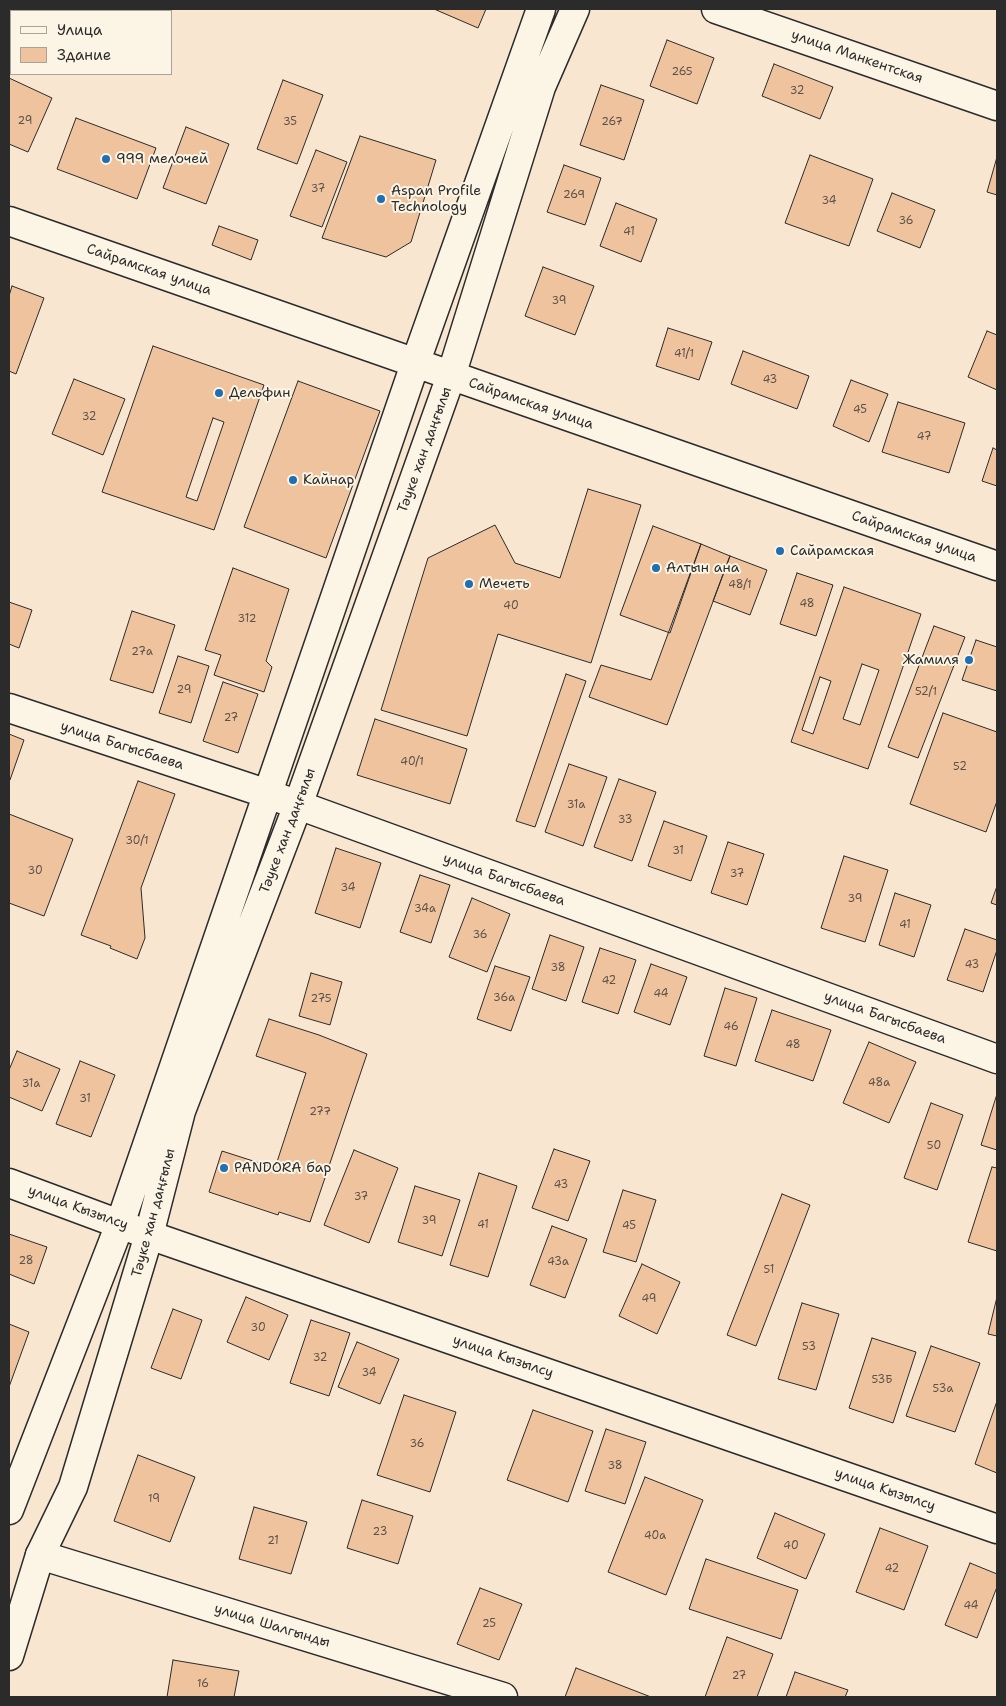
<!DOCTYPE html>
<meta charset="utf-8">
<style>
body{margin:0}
#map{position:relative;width:1006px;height:1706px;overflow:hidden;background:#f8e6d0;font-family:"Shantell Sans",sans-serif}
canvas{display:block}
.frame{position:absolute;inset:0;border:10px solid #2b2b2b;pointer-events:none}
.legend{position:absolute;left:10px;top:10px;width:162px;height:65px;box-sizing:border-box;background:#fcf5e5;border:1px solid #a8a49b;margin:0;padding:6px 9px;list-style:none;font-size:15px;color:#2b2b2b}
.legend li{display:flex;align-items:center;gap:10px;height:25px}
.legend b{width:25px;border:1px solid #a8a49b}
</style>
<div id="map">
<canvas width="1006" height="1706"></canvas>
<div class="frame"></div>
<ul class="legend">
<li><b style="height:6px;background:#fcf5e5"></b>Улица</li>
<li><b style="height:14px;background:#eec39e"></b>Здание</li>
</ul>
</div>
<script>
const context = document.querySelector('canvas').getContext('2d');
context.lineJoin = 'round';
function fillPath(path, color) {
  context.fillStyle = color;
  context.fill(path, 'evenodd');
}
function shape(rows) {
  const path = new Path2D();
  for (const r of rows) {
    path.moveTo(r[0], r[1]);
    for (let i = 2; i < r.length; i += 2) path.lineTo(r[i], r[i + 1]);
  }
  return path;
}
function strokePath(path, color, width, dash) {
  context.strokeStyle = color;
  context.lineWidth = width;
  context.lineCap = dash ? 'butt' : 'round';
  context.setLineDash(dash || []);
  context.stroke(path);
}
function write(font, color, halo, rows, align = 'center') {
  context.font = font + ' "Shantell Sans",sans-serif';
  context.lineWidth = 4;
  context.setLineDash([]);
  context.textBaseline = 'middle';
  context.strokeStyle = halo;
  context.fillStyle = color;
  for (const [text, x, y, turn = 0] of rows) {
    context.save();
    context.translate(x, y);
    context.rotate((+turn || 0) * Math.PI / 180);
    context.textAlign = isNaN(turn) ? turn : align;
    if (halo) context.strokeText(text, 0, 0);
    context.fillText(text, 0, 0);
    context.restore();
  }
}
const building = shape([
 [434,9,486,9,478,28,434,9],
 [667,40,714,58,697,104,650,86,667,40],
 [774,64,833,87,820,119,762,96,774,64],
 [9,78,52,98,28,152,9,144,9,78],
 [283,80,323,95,297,164,257,149,283,80],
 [601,85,644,100,624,160,580,145,601,85],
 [76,118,156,148,137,199,57,169,76,118],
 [186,127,229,144,206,204,163,188,186,127],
 [360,136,436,160,411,242,386,257,322,238,360,136],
 [316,150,347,162,322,227,290,216,316,150],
 [810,155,873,179,849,246,785,223,810,155],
 [997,157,997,195,987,192,997,157],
 [564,165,601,178,585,225,547,212,564,165],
 [892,193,935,210,920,248,877,231,892,193],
 [616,203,657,219,641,262,600,246,616,203],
 [219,226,258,240,251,260,212,245,219,226],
 [543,267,594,286,575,335,525,316,543,267],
 [12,286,44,298,16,374,9,371,9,296,12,286],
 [668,328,712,342,699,380,656,366,668,328],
 [987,331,997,335,997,390,968,377,987,331],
 [153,346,264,385,214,530,102,492,153,346],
 [213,418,224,422,197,501,186,497,213,418],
 [743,351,809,376,797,409,731,384,743,351],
 [74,379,125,399,103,455,52,434,74,379],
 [851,380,888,394,869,442,833,426,851,380],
 [298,381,380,411,326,558,244,527,298,381],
 [898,402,965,423,949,473,882,452,898,402],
 [993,448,997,450,997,486,982,481,993,448],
 [588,489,641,505,591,663,498,634,467,736,381,710,428,558,495,525,515,563,560,578,588,489],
 [653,526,701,544,670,633,620,615,653,526],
 [701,544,730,556,667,725,589,697,601,665,651,680,701,544],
 [730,556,767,570,750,615,713,601,730,556],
 [233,568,289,589,266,661,272,667,264,692,214,675,221,655,205,650,233,568],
 [797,573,833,585,816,636,780,624,797,573],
 [844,587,921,614,868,769,791,742,844,587],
 [862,664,879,670,860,725,843,719,862,664],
 [820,677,831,681,813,734,802,730,820,677],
 [9,602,32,610,19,648,9,644,9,602],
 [132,611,175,625,153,693,110,680,132,611],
 [934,626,965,637,918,758,888,747,934,626],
 [976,640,997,647,997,691,962,680,976,640],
 [178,656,209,666,191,723,159,713,178,656],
 [566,674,586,681,535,827,516,821,566,674],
 [223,682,258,694,238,753,203,741,223,682],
 [943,713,997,732,997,801,986,832,910,804,943,713],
 [375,719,467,749,450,804,357,775,375,719],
 [9,734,24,740,10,780,9,779,9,734],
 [569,764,607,777,583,846,545,832,569,764],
 [619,779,656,792,632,861,594,847,619,779],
 [138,781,175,794,141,888,145,938,137,959,110,948,111,946,81,935,138,781],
 [9,814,73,839,44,916,9,903,9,814],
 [664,821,707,836,691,881,648,866,664,821],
 [728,842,764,854,747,905,711,893,728,842],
 [336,848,381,863,360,928,315,913,336,848],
 [844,856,888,870,865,942,821,928,844,856],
 [420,875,450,885,431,943,400,932,420,875],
 [997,886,997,905,991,903,997,886],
 [895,893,931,905,914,957,879,945,895,893],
 [472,898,510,914,487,972,449,957,472,898],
 [965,929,997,940,997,950,983,992,947,980,965,929],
 [550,935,584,947,566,1001,532,989,550,935],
 [600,948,636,960,618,1014,582,1002,600,948],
 [651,964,687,977,670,1025,634,1012,651,964],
 [495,966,530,977,511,1031,477,1019,495,966],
 [311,973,342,982,330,1025,299,1016,311,973],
 [725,988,757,998,736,1066,704,1056,725,988],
 [772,1010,831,1030,813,1081,755,1061,772,1010],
 [269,1019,319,1035,367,1054,310,1222,279,1212,278,1215,209,1192,222,1151,275,1168,306,1073,256,1056,269,1019],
 [869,1042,916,1062,889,1123,843,1103,869,1042],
 [17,1051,60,1069,42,1111,9,1097,9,1070,17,1051],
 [80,1061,115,1075,91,1137,56,1124,80,1061],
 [997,1094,997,1150,981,1145,997,1094],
 [931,1103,963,1115,937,1190,904,1178,931,1103],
 [554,1149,590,1161,568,1221,532,1208,554,1149],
 [354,1150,398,1168,369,1243,324,1225,354,1150],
 [992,1167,997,1168,997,1251,968,1242,992,1167],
 [479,1173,517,1186,488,1277,450,1265,479,1173],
 [415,1186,460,1200,442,1256,398,1242,415,1186],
 [623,1190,656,1200,636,1262,603,1252,623,1190],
 [782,1194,810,1205,756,1346,727,1335,782,1194],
 [552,1226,587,1239,565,1298,530,1285,552,1226],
 [9,1234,47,1247,34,1284,9,1274,9,1234],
 [642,1264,680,1282,657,1334,619,1316,642,1264],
 [246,1297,288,1315,269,1360,227,1342,246,1297],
 [997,1297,997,1336,988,1334,997,1297],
 [802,1303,839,1314,816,1390,778,1379,802,1303],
 [173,1309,202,1320,181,1379,151,1368,173,1309],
 [311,1320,350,1333,329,1396,290,1383,311,1320],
 [9,1324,29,1332,9,1387,9,1324],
 [872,1338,916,1352,893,1423,849,1408,872,1338],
 [357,1342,399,1359,380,1404,338,1387,357,1342],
 [931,1346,980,1363,955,1432,906,1416,931,1346],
 [404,1395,456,1412,430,1492,377,1475,404,1395],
 [997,1401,997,1473,975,1464,997,1401],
 [533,1410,593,1431,568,1502,507,1480,533,1410],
 [606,1429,646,1442,625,1504,585,1491,606,1429],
 [138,1455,195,1477,170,1542,114,1521,138,1455],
 [645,1477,703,1500,666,1595,608,1572,645,1477],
 [362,1500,413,1516,398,1564,347,1548,362,1500],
 [254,1507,307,1522,291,1574,239,1559,254,1507],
 [775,1513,825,1534,806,1579,757,1558,775,1513],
 [880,1528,928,1546,904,1610,856,1592,880,1528],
 [706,1559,798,1590,781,1639,689,1609,706,1559],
 [970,1563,997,1574,997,1587,977,1638,945,1625,970,1563],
 [480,1588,522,1604,499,1660,457,1644,480,1588],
 [727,1637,773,1654,757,1697,705,1697,727,1637],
 [173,1660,239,1671,234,1697,167,1697,173,1660],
 [576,1668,651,1697,565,1697,576,1668],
 [795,1672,848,1690,845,1697,786,1697,795,1672]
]);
fillPath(building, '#eec39e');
strokePath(building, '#2b2b2b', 1);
const minor = shape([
 [716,9,997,106],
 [9,708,268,794,997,1059],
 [9,1183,149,1235,997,1529],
 [40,1555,503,1697]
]);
const major = shape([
 [9,221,997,566],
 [9,1510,120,1224,415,364,541,9],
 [9,1656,40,1555,73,1487,149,1235,181,1111,298,805,451,376,541,87,575,9]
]);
strokePath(minor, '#2b2b2b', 31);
strokePath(major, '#2b2b2b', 31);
strokePath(minor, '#fcf5e5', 28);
strokePath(major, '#fcf5e5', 28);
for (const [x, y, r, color] of [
 [106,159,5,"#1f6fb2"],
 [381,199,5,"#1f6fb2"],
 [219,393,5,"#1f6fb2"],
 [293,480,5,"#1f6fb2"],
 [780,551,5,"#1f6fb2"],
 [656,568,5,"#1f6fb2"],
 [469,584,5,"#1f6fb2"],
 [969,660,5,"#1f6fb2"],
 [224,1168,5,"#1f6fb2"]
]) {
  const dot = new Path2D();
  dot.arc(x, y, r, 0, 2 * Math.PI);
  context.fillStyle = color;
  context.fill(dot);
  strokePath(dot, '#fcf5e5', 2);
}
write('11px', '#5c5148', null, [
 ["265",682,72],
 ["32",797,91],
 ["29",25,121],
 ["35",290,122],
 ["267",612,122],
 ["37",318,189],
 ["269",574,195],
 ["34",829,201],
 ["36",906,221],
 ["41",629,232],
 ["39",559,301],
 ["41/1",684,354],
 ["43",770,380],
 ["45",860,410],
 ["32",89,417],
 ["47",924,437],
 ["48/1",740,585],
 ["48",807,604],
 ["40",511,606],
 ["312",247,619],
 ["27а",142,652],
 ["29",184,690],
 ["52/1",926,692],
 ["27",231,718],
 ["40/1",412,762],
 ["52",960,767],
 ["31а",576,805],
 ["33",625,820],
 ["30/1",137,841],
 ["31",678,851],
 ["30",35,871],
 ["37",737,874],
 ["34",348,888],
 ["39",855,899],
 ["34а",425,909],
 ["41",905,925],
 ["36",480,935],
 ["43",972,965],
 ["38",558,968],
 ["42",609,981],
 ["44",661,994],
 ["36а",504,998],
 ["275",321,999],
 ["46",731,1027],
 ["48",793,1045],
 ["48а",879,1083],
 ["31а",31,1084],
 ["31",85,1099],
 ["277",320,1112],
 ["50",934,1146],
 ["43",561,1185],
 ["37",361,1197],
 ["39",429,1221],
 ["41",483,1225],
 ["45",629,1226],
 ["28",26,1261],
 ["43а",558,1262],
 ["51",769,1270],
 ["49",649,1299],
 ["30",258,1328],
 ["53",809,1347],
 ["32",320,1358],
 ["34",369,1373],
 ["53Б",882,1380],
 ["53а",943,1389],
 ["36",417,1444],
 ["38",615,1466],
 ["19",154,1499],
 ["23",380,1532],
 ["40а",655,1536],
 ["21",273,1541],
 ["40",791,1546],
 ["42",892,1569],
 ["44",971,1606],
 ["25",489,1624],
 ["27",739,1676],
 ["16",203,1684]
]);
write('14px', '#2b2b2b', '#fcf5e5', [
 ["улица Манкентская",857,57,19],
 ["Сайрамская улица",149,270,19],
 ["Сайрамская улица",531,404,19],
 ["Тәуке хан даңғылы",425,450,-70],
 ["Сайрамская улица",914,537,19],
 ["улица Багысбаева",122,746,18],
 ["Тәуке хан даңғылы",288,831,-69],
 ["улица Багысбаева",504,880,20],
 ["улица Багысбаева",885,1018,20],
 ["улица Кызылсу",78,1208,20],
 ["Тәуке хан даңғылы",154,1213,-75],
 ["улица Кызылсу",503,1357,19],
 ["улица Кызылсу",885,1490,19],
 ["улица Шалгынды",272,1626,17]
]);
write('14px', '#2b2b2b', '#fcf5e5', [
 ["999 мелочей",116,159],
 ["Aspan Profile",391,191],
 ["Technology",391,207],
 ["Дельфин",229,393],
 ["Кайнар",303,480],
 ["Сайрамская",790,551],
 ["Алтын ана",666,568],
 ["Мечеть",479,584],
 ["Жамиля",959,660,"right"],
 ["PANDORA бар",234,1168]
], 'left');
</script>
